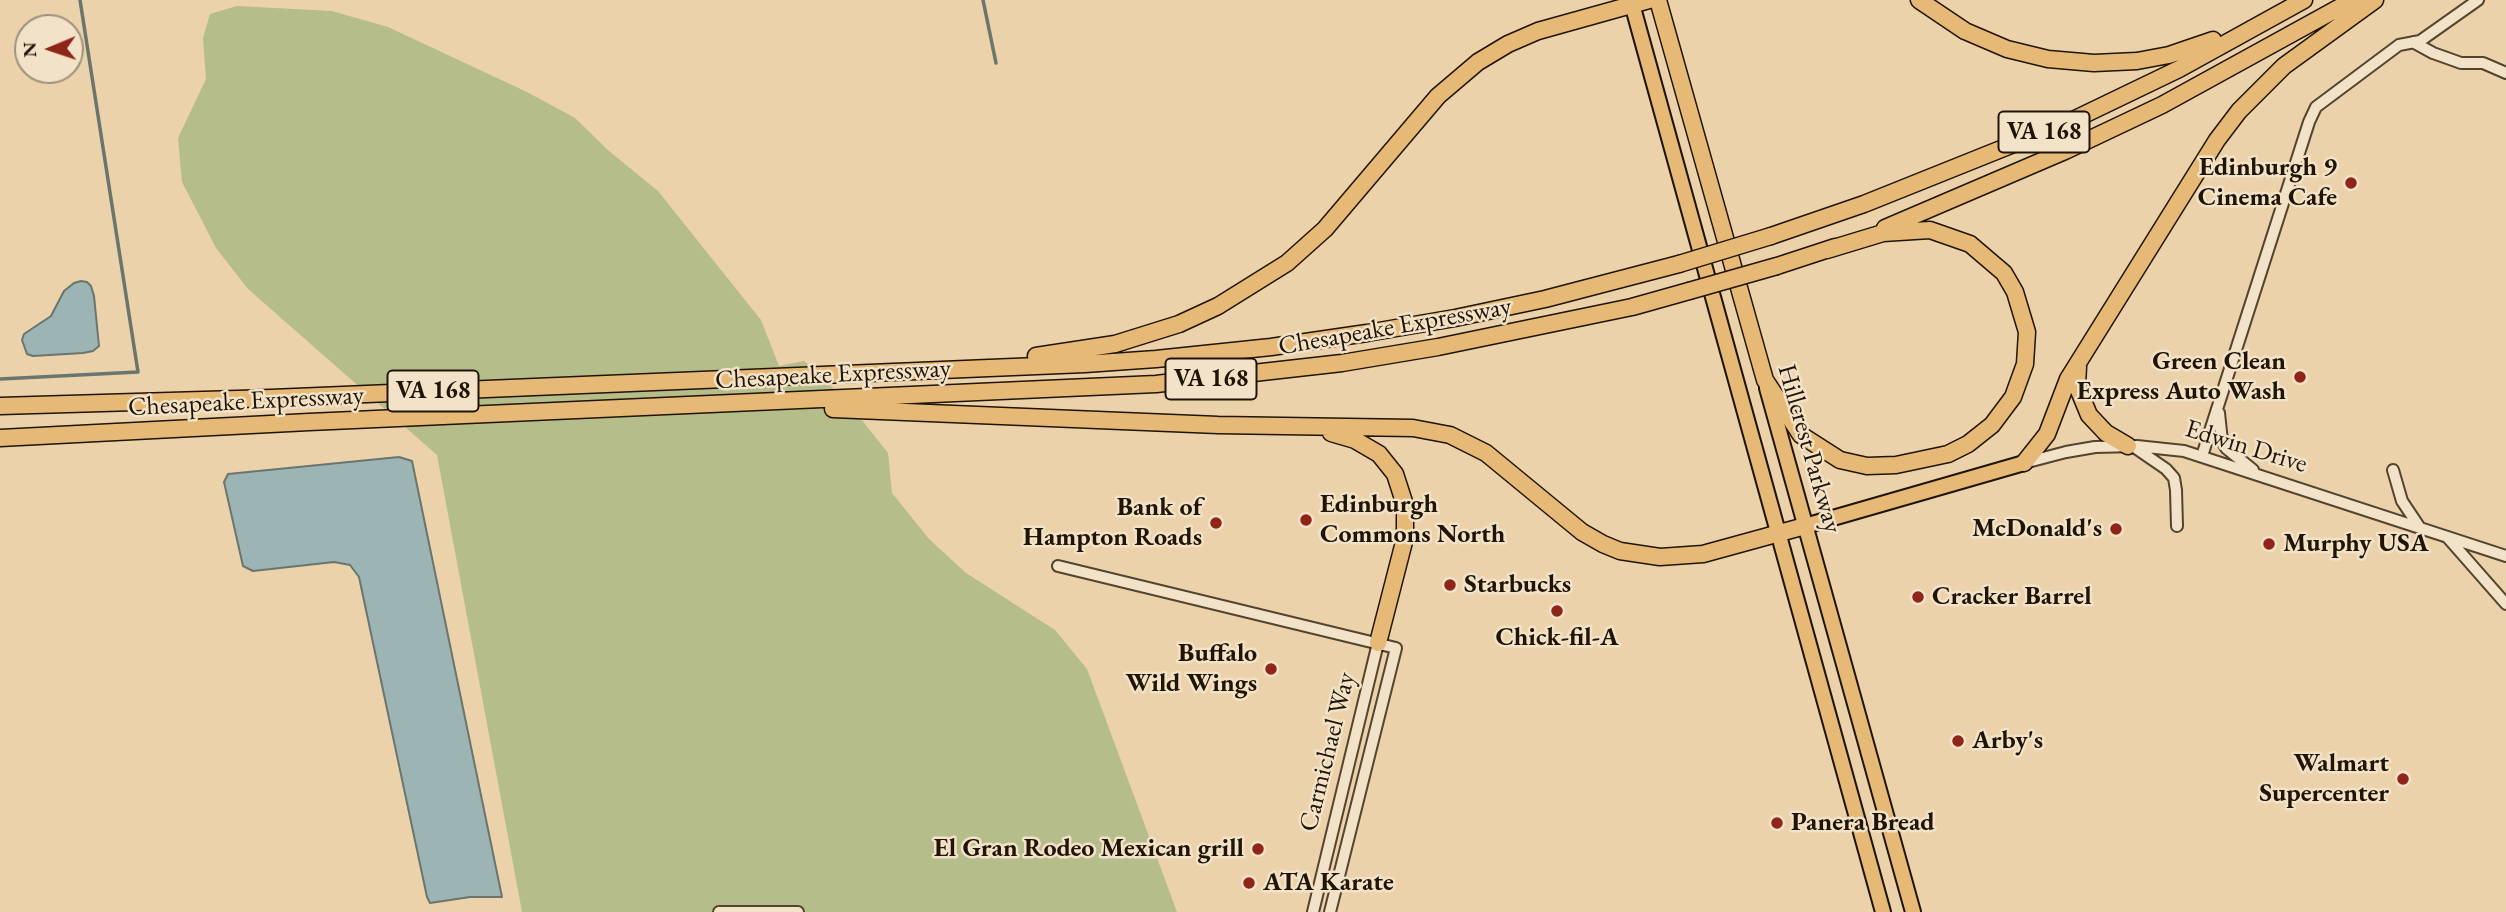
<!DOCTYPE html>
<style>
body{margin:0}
#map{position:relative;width:2506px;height:912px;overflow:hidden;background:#ebd2ab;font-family:"EB Garamond",serif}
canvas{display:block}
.north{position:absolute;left:14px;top:14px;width:70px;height:70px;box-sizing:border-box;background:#f2e2c8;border:2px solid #9e907a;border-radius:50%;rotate:268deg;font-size:19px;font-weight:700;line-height:28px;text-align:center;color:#201404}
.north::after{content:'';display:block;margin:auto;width:24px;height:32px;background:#8f2418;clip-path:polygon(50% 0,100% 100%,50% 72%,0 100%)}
</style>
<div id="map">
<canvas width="2506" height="912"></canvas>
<div class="north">N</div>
</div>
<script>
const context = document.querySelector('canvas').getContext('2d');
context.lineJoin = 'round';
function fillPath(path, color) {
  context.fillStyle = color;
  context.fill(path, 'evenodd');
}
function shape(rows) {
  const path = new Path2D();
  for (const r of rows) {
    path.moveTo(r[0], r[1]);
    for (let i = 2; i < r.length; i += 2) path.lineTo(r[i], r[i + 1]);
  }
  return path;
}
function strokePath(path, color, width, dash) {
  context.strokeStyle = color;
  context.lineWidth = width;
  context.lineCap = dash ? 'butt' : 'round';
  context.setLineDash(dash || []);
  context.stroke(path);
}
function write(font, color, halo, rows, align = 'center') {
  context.font = font + ' "EB Garamond",serif';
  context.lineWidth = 5;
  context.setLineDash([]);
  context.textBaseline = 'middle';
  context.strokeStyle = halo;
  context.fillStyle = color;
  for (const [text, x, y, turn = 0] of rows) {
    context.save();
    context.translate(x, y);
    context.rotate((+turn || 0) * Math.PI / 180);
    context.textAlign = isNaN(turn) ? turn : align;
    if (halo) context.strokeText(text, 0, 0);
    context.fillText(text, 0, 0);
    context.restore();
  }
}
fillPath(shape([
 [237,6,332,11,388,27,527,92,575,118,609,151,658,191,761,320,779,366,804,361,846,400,888,453,892,493,929,539,966,573,1055,630,1087,669,1177,912,522,912,437,455,248,289,216,248,182,182,178,138,206,79,203,38,210,14]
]), '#b5bd8b');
const water = shape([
 [81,281,87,282,91,286,94,296,99,346,93,351,83,353,33,356,27,354,22,340,24,334,51,316,64,291,74,283,81,281],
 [399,457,412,461,502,897,470,897,430,903,427,897,359,577,350,565,334,562,253,571,243,566,224,482,228,474,399,457]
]);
fillPath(water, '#9cb5b4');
strokePath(water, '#6a756e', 2);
strokePath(shape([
 [983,0,996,63],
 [0,379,138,372,80,0]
]), '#6a756e', 3.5);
const minor = shape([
 [2413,42,2433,53,2461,63,2483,63,2506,73],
 [2219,413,2222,441,2226,448,2253,470],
 [2134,447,2166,469,2174,478,2176,490,2177,526],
 [2202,456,2309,122,2316,107,2399,45,2420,41,2478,0],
 [2024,463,2066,452,2095,447,2137,446,2184,451,2506,556],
 [2393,470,2402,501,2420,528],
 [2448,538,2506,604],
 [1058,566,1396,648,1330,912],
 [719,912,798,912],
 [1313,912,1378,643]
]);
const major = shape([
 [1632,4,1883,912],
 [1767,388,1913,912],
 [1805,526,2024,463]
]);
const highway = shape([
 [1658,0,1765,380,1801,435,1840,460,1867,466,1896,465,1948,454,1968,444,1992,425,2013,397,2025,364,2027,332,2015,292,2004,273,1970,244,1930,230,1883,233,1827,250],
 [1919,0,1965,31,2007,49,2048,59,2094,63,2137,61,2169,55,2213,40],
 [1885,228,2065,151,2162,105,2353,0],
 [1771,236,1864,204,2071,121,2179,69,2304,0],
 [1777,266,1835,247],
 [1036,356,1115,344,1179,324,1218,306,1287,263,1325,229,1438,96,1478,62,1508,44,1538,31,1649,0],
 [2078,366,2077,386,2089,415,2106,433,2128,446],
 [0,406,271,398,1085,364,1156,359,1271,347,1367,333,1455,318,1545,299,1679,264],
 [833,409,1218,425,1413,428,1450,435,1486,453,1582,532,1603,544,1620,551,1660,557,1703,554,1805,526],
 [1331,433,1355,440,1379,454,1395,474,1405,505,1405,538,1378,643],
 [0,438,309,422,1156,384,1342,363,1438,347,1632,307,1689,291],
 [2024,463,2047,434,2068,379,2217,140,2239,111,2284,66,2375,0]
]);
strokePath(minor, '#53442e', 14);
strokePath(major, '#201404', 18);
strokePath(highway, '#201404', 19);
strokePath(minor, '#f2e2c8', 10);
strokePath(major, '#e6b976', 14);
strokePath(highway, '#e6b976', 16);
const highwayBridge = shape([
 [1679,264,1771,236],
 [1689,291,1777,266]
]);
strokePath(highwayBridge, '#201404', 19, []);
strokePath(highwayBridge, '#e6b976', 16);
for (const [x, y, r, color] of [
 [2351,183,7,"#8f2418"],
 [2300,377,7,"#8f2418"],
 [1306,520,7,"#8f2418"],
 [1216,523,7,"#8f2418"],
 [2116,529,7,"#8f2418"],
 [2269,544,7,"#8f2418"],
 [1450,585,7,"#8f2418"],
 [1918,597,7,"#8f2418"],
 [1557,611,7,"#8f2418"],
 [1271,669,7,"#8f2418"],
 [1958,741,7,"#8f2418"],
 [2403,779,7,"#8f2418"],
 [1777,823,7,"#8f2418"],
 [1258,849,7,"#8f2418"],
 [1249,883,7,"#8f2418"]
]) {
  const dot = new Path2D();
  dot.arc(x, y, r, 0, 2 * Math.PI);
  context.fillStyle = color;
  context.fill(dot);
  strokePath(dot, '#f2e2c8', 2.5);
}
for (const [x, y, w] of [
 [2044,132,91],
 [1211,379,91],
 [433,391,91]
]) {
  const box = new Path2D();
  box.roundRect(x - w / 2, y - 20.5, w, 41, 5);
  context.fillStyle = '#f2e2c8';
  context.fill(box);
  strokePath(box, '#201404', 2);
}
write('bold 24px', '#201404', null, [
 ["VA 168",2044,132],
 ["VA 168",1211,379],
 ["VA 168",433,391]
]);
write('bold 26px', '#201404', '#f2e2c8', [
 ["Edinburgh 9",2337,168],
 ["Cinema Cafe",2337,198],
 ["Green Clean",2286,362],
 ["Express Auto Wash",2286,392],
 ["Edinburgh",1320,505,"left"],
 ["Commons North",1320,535,"left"],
 ["Bank of",1202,508],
 ["Hampton Roads",1202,538],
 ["McDonald's",2102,529],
 ["Murphy USA",2283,544,"left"],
 ["Starbucks",1464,585,"left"],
 ["Cracker Barrel",1932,597,"left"],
 ["Chick-fil-A",1557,638,"center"],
 ["Buffalo",1257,654],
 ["Wild Wings",1257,684],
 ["Arby's",1972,741,"left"],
 ["Walmart",2389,764],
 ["Supercenter",2389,794],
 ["Panera Bread",1791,823,"left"],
 ["El Gran Rodeo Mexican grill",1244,849],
 ["ATA Karate",1263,883,"left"]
], 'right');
write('26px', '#201404', '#f2e2c8', [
 ["Chesapeake Expressway",1395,327,-10],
 ["Chesapeake Expressway",833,375,-3],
 ["Chesapeake Expressway",246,402,-3],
 ["Edwin Drive",2246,447,17],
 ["Hillcrest Parkway",1809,449,74],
 ["Carmichael Way",1328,752,-76]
]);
</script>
